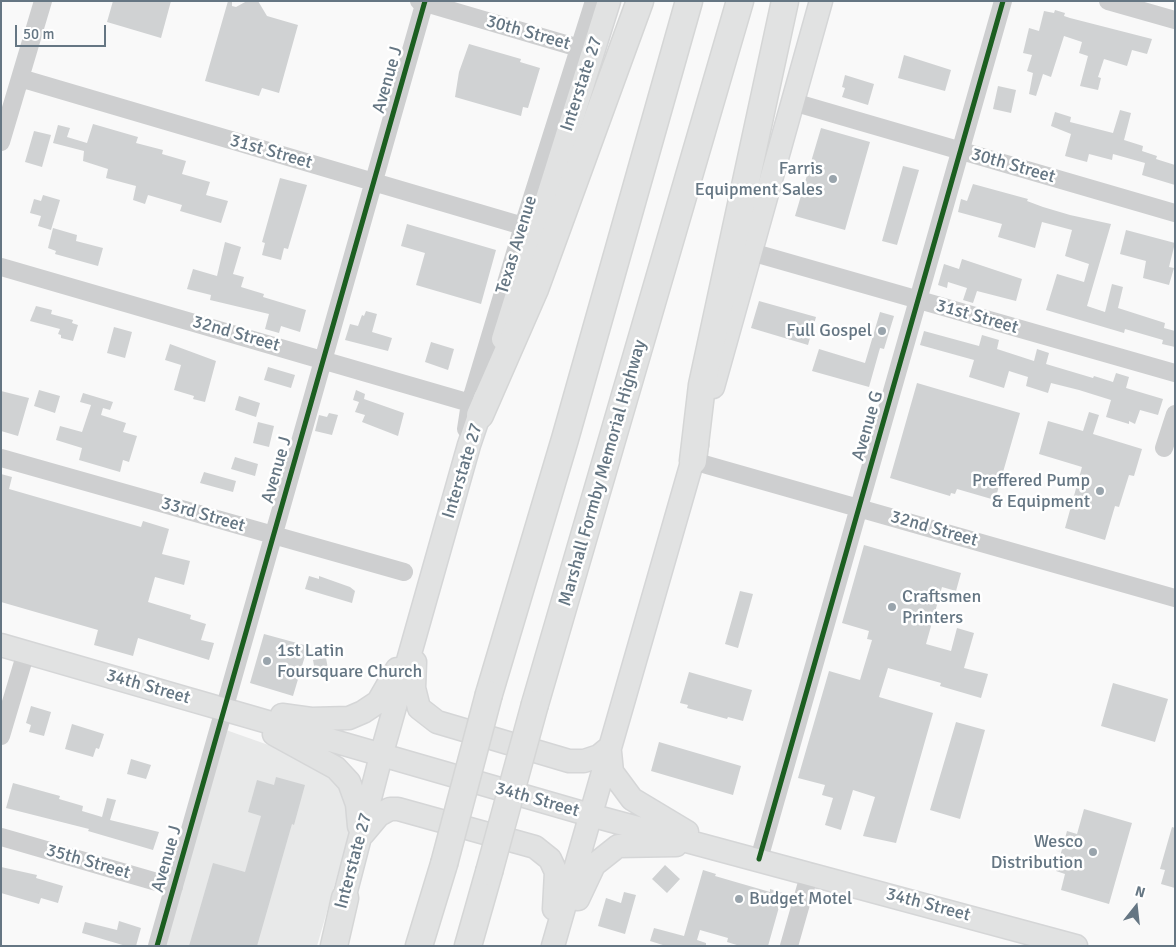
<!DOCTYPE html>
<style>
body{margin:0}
#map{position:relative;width:1176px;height:947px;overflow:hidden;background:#f9f9f9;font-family:Signika,sans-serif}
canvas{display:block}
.frame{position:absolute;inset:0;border:2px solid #657683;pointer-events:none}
.north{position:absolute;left:1111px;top:882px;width:50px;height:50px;-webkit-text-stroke:4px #fff;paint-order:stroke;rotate:16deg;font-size:14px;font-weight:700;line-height:20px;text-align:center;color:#657683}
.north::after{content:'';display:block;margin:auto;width:18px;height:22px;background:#657683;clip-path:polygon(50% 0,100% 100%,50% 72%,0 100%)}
.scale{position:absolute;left:15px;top:25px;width:91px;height:22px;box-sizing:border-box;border:2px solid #657683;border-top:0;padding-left:6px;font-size:15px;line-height:18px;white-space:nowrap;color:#657683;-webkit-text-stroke:4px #fff;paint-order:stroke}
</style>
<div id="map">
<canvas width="1176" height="947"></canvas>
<div class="frame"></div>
<div class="north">N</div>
<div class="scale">50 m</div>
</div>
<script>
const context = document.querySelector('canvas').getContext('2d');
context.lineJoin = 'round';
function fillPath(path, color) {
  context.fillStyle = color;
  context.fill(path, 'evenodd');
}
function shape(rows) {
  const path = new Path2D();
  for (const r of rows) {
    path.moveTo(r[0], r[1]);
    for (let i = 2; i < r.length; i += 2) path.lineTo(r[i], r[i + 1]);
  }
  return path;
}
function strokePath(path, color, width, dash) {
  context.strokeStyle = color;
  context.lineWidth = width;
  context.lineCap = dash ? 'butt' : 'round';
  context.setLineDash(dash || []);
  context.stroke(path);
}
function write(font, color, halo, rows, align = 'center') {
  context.font = font + ' Signika,sans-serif';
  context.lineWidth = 5;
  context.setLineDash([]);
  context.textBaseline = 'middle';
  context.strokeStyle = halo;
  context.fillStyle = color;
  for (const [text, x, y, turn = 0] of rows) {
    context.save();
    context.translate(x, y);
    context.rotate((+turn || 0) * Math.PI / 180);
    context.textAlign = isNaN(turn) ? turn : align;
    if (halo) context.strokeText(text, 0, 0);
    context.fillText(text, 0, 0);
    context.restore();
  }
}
fillPath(shape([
 [226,730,311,760,334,772,353,821,317,946,163,946]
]), '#e8e9e9');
fillPath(shape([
 [113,1,171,1,161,38,107,22],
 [228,1,232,1,232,6,236,7,247,1,258,1,267,16,298,25,279,93,262,88,259,96,205,81],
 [1055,10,1065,13,1064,16,1070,18,1152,39,1147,54,1132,50,1127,66,1104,59,1098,77,1101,78,1098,90,1080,86,1088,56,1079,53,1082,42,1064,36,1051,77,1043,74,1036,96,1029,94,1033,73,1027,71,1032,55,1023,53,1029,28,1039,31,1044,11,1054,13],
 [469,44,521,59,520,62,540,68,528,108,523,107,521,116,455,97,459,72],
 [904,55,951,70,945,91,898,78],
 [845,75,874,84,868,105,842,97,845,88,842,87],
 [998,86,1016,90,1011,113,993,109],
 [1120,110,1131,113,1124,140,1143,146,1142,151,1157,156,1156,159,1175,165,1175,185,1142,175,1145,163,1113,154,1112,160,1089,154,1087,162,1065,156,1071,134,1051,126,1055,112,1071,117,1070,122,1113,133],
 [93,124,138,137,136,143,163,150,162,154,186,161,182,174,210,182,206,195,228,201,221,223,180,211,182,205,148,195,145,204,133,200,136,186,106,178,108,169,83,161,84,151,53,143,58,125,70,128,67,137,87,143],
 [821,128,870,142,845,230,795,216],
 [34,131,51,135,42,167,25,162],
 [903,166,919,170,897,245,882,241],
 [280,178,307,185,288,249,284,248,281,260,262,255,265,243,262,242],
 [973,184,1028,199,1027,201,1043,207,1070,215,1111,224,1087,306,1105,312,1112,284,1123,287,1118,308,1165,323,1164,328,1175,331,1175,347,1162,344,1163,340,1125,329,1124,333,1046,310,1057,274,1084,282,1089,264,1065,256,1072,230,1042,222,1035,248,998,237,1002,224,958,212,961,199,967,201],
 [43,195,60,200,51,230,38,226,41,216,30,213,34,199,41,201],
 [407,224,496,250,481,304,416,285,425,253,401,246],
 [53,228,77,235,76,241,103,248,98,266,55,254,56,251,48,248],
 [1126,230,1175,243,1169,267,1174,268,1169,285,1143,278,1146,261,1120,254],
 [225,242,241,247,233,274,244,277,241,287,264,294,263,297,306,310,300,332,281,326,279,333,265,329,269,314,210,300,211,295,187,289,193,269,217,276],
 [962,259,1022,279,1016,301,977,291,973,303,963,300,967,288,948,282,947,288,938,285,944,264,959,269],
 [759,301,816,317,808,345,751,328],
 [36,306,52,310,51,314,73,320,72,323,78,325,73,341,61,338,61,335,58,334,60,329,30,321],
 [366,311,377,314,372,332,392,338,388,351,345,340,350,324,358,326,362,315,364,316],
 [880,312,894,316,884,349,880,348,869,387,812,371,819,349,865,363],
 [114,327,132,332,125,358,107,353],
 [924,331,979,346,982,335,999,340,997,349,1034,361,1037,349,1049,353,1046,364,1093,378,1094,376,1113,382,1116,373,1129,377,1126,388,1163,399,1158,415,1140,410,1135,424,1129,421,1129,424,1106,417,1111,400,1079,390,1051,383,1048,393,1026,386,1028,377,1009,371,1004,388,969,377,974,360,920,345],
 [431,342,454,349,448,370,425,362],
 [170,344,216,361,205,402,193,399,194,396,174,390,181,365,165,360],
 [268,367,295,375,291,388,264,380],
 [917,383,1020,413,995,500,957,489,955,494,951,493,950,496,890,478],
 [39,390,60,396,55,413,34,406],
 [356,390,365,394,364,399,404,413,398,436,362,422,365,415,355,412,359,402,353,400],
 [1,391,29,398,18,436,1,431],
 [83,393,113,402,110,410,103,408,101,415,126,423,123,432,137,436,129,462,123,460,120,472,79,460,82,448,56,440,60,426,82,432,91,405,80,402],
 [239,396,260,403,256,417,235,410],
 [1089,412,1099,415,1093,434,1142,449,1134,476,1129,475,1119,507,1115,506,1105,540,1065,528,1082,467,1039,454,1048,421,1083,431],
 [329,413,338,415,332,435,315,431,319,415,327,417],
 [258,422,274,426,269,447,253,443],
 [235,457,258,464,255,476,231,469],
 [204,472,236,481,233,492,200,483],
 [1,474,12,477,9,489,141,527,143,521,169,529,162,554,190,561,184,585,155,577,148,602,191,615,190,619,206,624,201,640,214,643,209,660,138,638,133,656,94,645,98,630,1,602],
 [864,545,961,573,956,591,942,587,926,644,951,651,957,628,974,633,964,668,988,674,981,698,940,686,941,683,888,668,879,697,933,713,896,843,863,836,875,797,853,790,841,830,825,825,833,798,822,795,825,785,798,778,829,671,860,680,872,640,867,639,869,631,842,623],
 [309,576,319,579,319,576,350,587,355,591,352,603,305,589],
 [740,591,753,594,738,648,725,644],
 [264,634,308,646,293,696,250,683],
 [326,658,329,674,316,677,313,660],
 [689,672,752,690,743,721,728,717,727,719,687,708,688,705,680,703],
 [1113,683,1168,699,1155,742,1101,726],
 [31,706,51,712,44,736,29,732,31,725,26,723],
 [956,722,985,730,960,819,930,810],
 [72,724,104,734,99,749,96,748,93,757,65,749],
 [659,742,741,766,733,795,651,771],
 [131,759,151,765,146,779,127,774],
 [276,777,305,785,294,825,292,824,257,946,189,946,213,863,245,872,261,816,248,812,257,780,274,785],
 [13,783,60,796,59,799,83,806,82,811,102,817,107,798,116,800,110,820,159,832,153,850,88,831,89,829,6,808],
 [1084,809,1132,823,1109,904,1061,890,1065,874,1056,871,1067,831,1077,834],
 [1172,827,1175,828,1175,888,1161,884,1165,870,1160,869],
 [665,865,680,879,667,893,652,879],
 [1,867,37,875,36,878,63,886,58,903,41,898,39,904,1,893],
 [703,870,716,874,715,876,770,892,770,889,783,893,768,946,740,946,727,942,728,938,700,930,697,940,706,943,706,946,666,946,650,941,654,928,684,936],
 [624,892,636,895,625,934,598,926,606,898,621,903],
 [119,921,141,928,136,946,126,946,82,933,85,922,117,930]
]), '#d0d2d3');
const major = shape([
 [503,339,609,1],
 [713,387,821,1],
 [1,645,590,815,1076,946],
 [415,662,414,688,419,708,437,722,569,761,584,761,599,756,610,747],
 [282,715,311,719,349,718,363,712,378,702,397,669],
 [274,734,336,768,349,782,357,804,359,826],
 [610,752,612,772,632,799,687,832],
 [363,834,379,815,390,809,398,809,535,847,550,859,556,872,554,909],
 [578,899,594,865,618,846,676,845],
 [340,914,381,756,469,445,485,398],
 [553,946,697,445]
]);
const highway = shape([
 [480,415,535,289,640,1],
 [693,461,702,385,785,1],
 [489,694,565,439,689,1],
 [535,704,740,1],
 [334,946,345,898],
 [419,946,444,864],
 [468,946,489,872]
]);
strokePath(major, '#d5d6d7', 25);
strokePath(highway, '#d5d6d6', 29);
strokePath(shape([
 [419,1,579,48],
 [1108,1,1175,20],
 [20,78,523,226],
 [793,102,1175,213],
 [1,142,43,1],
 [751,252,1175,373],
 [1,267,470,403],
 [466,429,470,403,523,226,594,1],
 [1164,448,1175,414],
 [1,458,404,572],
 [693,461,1175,598],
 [1,736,26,652],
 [1,837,174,887],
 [759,859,1003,1],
 [157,946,425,1],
 [789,946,810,872]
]), '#cecfd0', 18);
strokePath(major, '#e1e2e2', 22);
strokePath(highway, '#e1e2e2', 26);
const highwayBridge = shape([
 [444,864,489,694],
 [489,872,535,704]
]);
strokePath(highwayBridge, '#d5d6d6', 29, []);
strokePath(highwayBridge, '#e1e2e2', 26);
strokePath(shape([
 [759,859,1003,1],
 [157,946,425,1]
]), '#1b5e20', 5);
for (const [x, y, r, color] of [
 [833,179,5,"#99a4ac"],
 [882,331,5,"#99a4ac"],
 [1100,491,5,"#99a4ac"],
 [892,607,5,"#99a4ac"],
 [267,661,5,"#99a4ac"],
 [1093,852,5,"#99a4ac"],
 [739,899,5,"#99a4ac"]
]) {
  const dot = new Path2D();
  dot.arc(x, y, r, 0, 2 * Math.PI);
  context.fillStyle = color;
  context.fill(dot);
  strokePath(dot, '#fff', 2);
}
write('18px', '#657683', '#fff', [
 ["30th Street",528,33,16],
 ["Avenue J",388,80,-74],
 ["Interstate 27",582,84,-72],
 ["31st Street",271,152,16],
 ["30th Street",1013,166,16],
 ["Texas Avenue",517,245,-73],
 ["31st Street",977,317,16],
 ["32nd Street",236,334,16],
 ["Avenue G",868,426,-74],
 ["Avenue J",277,470,-74],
 ["Interstate 27",463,471,-73],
 ["Marshall Formby Memorial Highway",603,473,-74],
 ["33rd Street",203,515,16],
 ["32nd Street",934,529,16],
 ["34th Street",148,687,16],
 ["34th Street",537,800,16],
 ["Avenue J",167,859,-74],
 ["Interstate 27",354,861,-75],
 ["35th Street",88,862,16],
 ["34th Street",928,905,15]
]);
write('18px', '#657683', '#fff', [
 ["Farris",823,169],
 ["Equipment Sales",823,190],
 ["Full Gospel",872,331],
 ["Preffered Pump",1090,481],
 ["& Equipment",1090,502],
 ["Craftsmen",902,597,"left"],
 ["Printers",902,618,"left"],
 ["1st Latin",277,651,"left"],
 ["Foursquare Church",277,672,"left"],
 ["Wesco",1083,842],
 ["Distribution",1083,863],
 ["Budget Motel",749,899,"left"]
], 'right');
</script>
